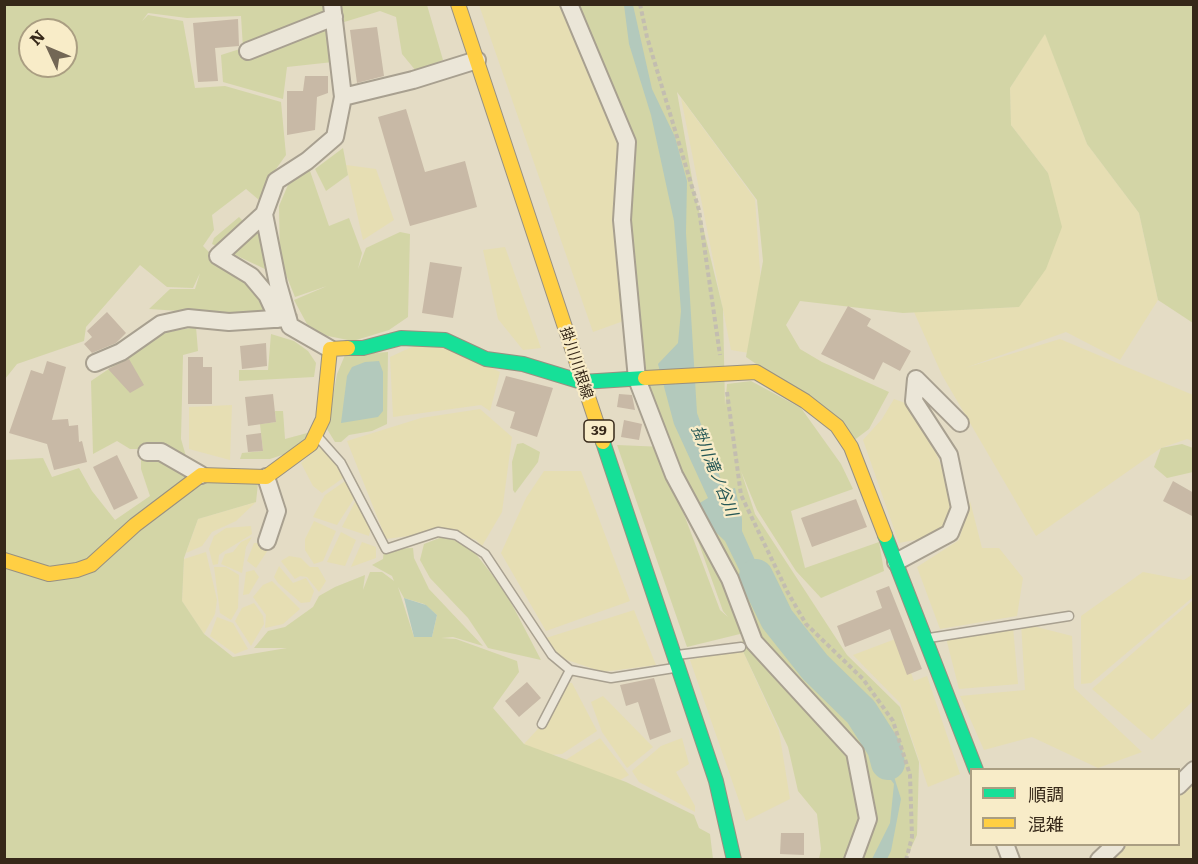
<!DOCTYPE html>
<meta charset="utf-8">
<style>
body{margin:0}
#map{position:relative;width:1198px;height:864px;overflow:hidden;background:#e4dcc5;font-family:Literata,"Noto Sans JP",serif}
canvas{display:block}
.frame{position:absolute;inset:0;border:6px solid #362819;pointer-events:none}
.legend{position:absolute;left:970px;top:768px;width:210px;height:78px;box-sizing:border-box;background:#f8ecc8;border:2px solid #aa9e82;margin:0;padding:8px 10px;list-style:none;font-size:18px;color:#362819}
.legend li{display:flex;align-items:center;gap:12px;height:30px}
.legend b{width:30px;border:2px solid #aa9e82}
.north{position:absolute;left:18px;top:18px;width:60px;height:60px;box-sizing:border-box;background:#f8ecc8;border:2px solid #aa9e82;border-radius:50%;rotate:314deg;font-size:16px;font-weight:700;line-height:24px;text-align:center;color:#362819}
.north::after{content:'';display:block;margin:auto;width:21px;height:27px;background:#736755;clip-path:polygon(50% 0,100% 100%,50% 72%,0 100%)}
</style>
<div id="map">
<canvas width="1198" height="864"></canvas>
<div class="frame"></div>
<ul class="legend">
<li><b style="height:8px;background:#16e098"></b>順調</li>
<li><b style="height:8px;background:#ffcf43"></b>混雑</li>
</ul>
<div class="north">N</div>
</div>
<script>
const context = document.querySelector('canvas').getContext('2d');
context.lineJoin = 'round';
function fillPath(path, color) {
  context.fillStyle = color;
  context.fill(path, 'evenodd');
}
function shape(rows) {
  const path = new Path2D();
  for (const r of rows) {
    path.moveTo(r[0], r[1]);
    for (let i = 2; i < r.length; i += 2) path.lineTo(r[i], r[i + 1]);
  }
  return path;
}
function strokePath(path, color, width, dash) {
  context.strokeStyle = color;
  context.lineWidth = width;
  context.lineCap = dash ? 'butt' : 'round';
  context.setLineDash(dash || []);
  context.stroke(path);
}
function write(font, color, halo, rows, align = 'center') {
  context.font = font + ' Literata,"Noto Sans JP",serif';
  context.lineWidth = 4.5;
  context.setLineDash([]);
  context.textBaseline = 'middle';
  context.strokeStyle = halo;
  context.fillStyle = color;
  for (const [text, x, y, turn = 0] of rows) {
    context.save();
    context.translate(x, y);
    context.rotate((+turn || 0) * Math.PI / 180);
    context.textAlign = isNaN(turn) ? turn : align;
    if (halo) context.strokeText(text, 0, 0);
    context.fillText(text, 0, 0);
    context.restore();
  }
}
fillPath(shape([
 [479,5,567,5,616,136,629,319,593,332],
 [1045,33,1087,144,1139,213,1158,300,1120,360,1066,332,965,368,1060,339,1193,395,1193,441,1187,439,1161,448,1036,536,942,375,914,312,1019,307,1048,173,1011,125,1010,88],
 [681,98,755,199,761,285,749,353,731,350],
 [346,165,376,169,394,220,363,240],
 [505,247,541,348,523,350,498,319,483,250],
 [416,345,446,345,500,372,490,411,481,405,393,417,390,357],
 [894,399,908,404,935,451,953,493,950,520,935,536,899,543,863,440,882,419],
 [232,405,230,460,189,449,189,407],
 [480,409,512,437,502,512,482,546,476,540,446,531,386,539,347,441,421,418],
 [324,443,350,473,322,493,313,486,301,463],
 [544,471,581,471,630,601,546,631,501,553,526,498],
 [351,477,355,497,337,525,313,517,325,495],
 [358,496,371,527,369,536,342,527],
 [970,501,982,548,999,548,1023,578,1017,616,940,629,917,567,959,540],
 [256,502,236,521,212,532,202,546,186,553,198,519],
 [314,521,336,531,323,561,314,564,305,550,305,539],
 [251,526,252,534,223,552,219,555,218,564,213,565,209,549,214,536,226,528],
 [341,532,356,540,345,566,327,562],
 [252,537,246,547,242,573,221,564,225,554,233,552,241,542],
 [362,542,376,547,376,558,351,567],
 [254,543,264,543,268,550,256,568,247,561],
 [206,552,217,600,215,614,204,634,182,601,184,559],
 [289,556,301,558,310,567,318,567,326,581,319,592,307,577,300,576,295,579,281,561],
 [279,566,293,583,306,578,314,591,310,602,301,603,278,583,274,577],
 [214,567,226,567,239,575,238,608,231,620,220,613],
 [254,570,259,577,249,594,243,595,246,572],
 [1143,572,1184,580,1193,574,1193,597,1091,683,1081,684,1081,616],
 [272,581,300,609,283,624,265,628,266,615,253,597,263,585],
 [1193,600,1193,701,1152,740,1092,689],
 [254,603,263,616,264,624,251,646,235,621,242,608],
 [634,610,656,665,603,672,552,655,546,638],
 [217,617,233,623,248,649,235,654,210,636],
 [1021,623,1072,636,1074,688,1142,752,1098,768,1032,737,984,750,960,696,1025,690],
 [1013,627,1018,684,959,689,946,638],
 [898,638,914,681,927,676,960,774,928,787,900,703,853,655],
 [741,647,779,731,790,799,746,821,690,660],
 [561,682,572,683,597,731,562,754,550,755,524,744,548,718],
 [603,696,653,747,627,768,602,732,591,702],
 [600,738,629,775,620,780,564,761],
 [682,738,689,764,676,772,695,806,695,812,639,782,632,771,661,746],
 [1193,780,1193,859,1099,860,1117,845,1178,844,1179,792]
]), '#e6deb3');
fillPath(shape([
 [5,5,324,5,333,62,287,67,283,99,223,82,221,55,243,48,241,16,187,18,148,13,142,21,148,15,183,21,195,88,225,86,281,102,286,155,271,176,259,200,246,189,212,215,214,230,203,246,213,256,250,279,268,317,149,309,170,289,195,289,200,273,193,288,167,287,140,265,86,327,84,341,17,364,5,379],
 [30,30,66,30,66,66,30,66],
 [339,5,427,5,443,60,416,71,402,54,396,17,380,11,341,23],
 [567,5,1193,5,1193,323,1158,300,1139,213,1087,144,1045,34,1010,88,1011,125,1048,173,1062,227,1046,269,1019,307,903,313,800,301,786,325,800,349,822,362,889,392,869,429,853,441,810,401,746,357,763,261,757,200,677,92,694,190,723,309,725,406,727,384,751,381,801,408,841,464,853,489,791,511,805,568,879,542,884,571,821,598,796,571,757,510,741,471,755,514,847,655,900,707,919,762,917,835,906,859,819,859,821,849,817,814,798,791,788,747,741,647,744,633,687,647,617,445,664,447,637,379,627,289,616,136],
 [668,457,723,611,728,617,720,610,679,501],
 [343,148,348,175,326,191,315,169],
 [309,168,329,226,349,218,362,253,358,269,366,248,400,232,410,234,408,317,389,330,353,341,323,335,307,324,294,300,327,286,295,297,280,260,279,206,288,185],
 [239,217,249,227,258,227,265,269,212,244,214,238],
 [196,327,198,351,183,355,181,439,189,467,178,463,153,443,140,449,130,449,117,441,93,454,91,381,162,333],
 [271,334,294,341,308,351,316,363,314,377,239,381,239,370,268,370],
 [388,352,387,424,372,431,349,435,341,442,335,442,327,429,337,374,345,355],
 [275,411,283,411,285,439,311,432,294,451,270,459,240,459,242,453,263,451,260,424,276,422],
 [523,443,540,452,538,462,515,493,513,490,512,462,517,444],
 [1182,444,1193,448,1193,472,1167,478,1154,467,1161,448],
 [154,452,179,472,197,478,259,474,256,502,198,519,184,558,182,601,204,634,233,657,287,648,254,648,268,631,285,627,313,607,319,596,335,587,365,575,363,590,370,572,382,572,394,581,392,576,372,565,383,559,384,549,413,548,414,558,429,589,483,646,453,637,441,638,456,639,517,661,519,672,493,708,524,744,626,782,694,815,699,828,710,834,713,859,5,859,5,460,43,458,52,477,79,468,92,491,115,520,150,496,141,469,141,460],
 [398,587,404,598,424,604,437,615,432,637,414,637],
 [442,537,468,544,505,591,541,660,488,648,468,618,430,578,420,560,424,544]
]), '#d3d5a6');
fillPath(shape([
 [624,5,633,5,652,89,675,137,687,181,686,233,697,413,725,491,735,488,742,519,742,531,779,614,773,626,758,608,725,541,709,526,698,504,708,498,674,424,658,364,678,343,681,311,674,221,651,115,629,44],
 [379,361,383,372,383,411,378,417,341,423,347,376,352,367,365,362],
 [404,598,426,605,437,615,432,637,414,637],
 [810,660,882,738,901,799,891,851,887,859,872,859,890,823,894,784,880,765,861,724,815,672]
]), '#b3c9bc');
strokePath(shape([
 [756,576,777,619,815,667,861,712,884,748,888,763]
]), '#b3c9bc', 34);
fillPath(shape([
 [238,19,239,46,215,48,218,81,198,82,193,23],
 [377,27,384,76,357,83,350,30],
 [305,76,328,76,328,93,317,97,315,130,287,135,287,91,303,91],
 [406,109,425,172,465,161,477,207,410,226,378,117],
 [430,262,462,267,453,318,422,313],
 [848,306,871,319,867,326,911,351,900,371,883,362,874,380,821,354],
 [107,312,126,333,116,343,92,353,84,344,92,337,87,331],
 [266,343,267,366,242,369,240,346],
 [188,357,203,357,203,367,212,367,212,404,188,404],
 [129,359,144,385,130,393,108,369],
 [47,361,66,367,52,420,68,419,69,426,78,425,79,442,82,441,87,462,54,470,47,444,9,433,31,370,43,374],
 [506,376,553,388,537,437,510,428,515,412,496,406],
 [273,394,276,422,248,426,245,397],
 [619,394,632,395,635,410,617,407],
 [624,420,642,424,639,440,621,437],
 [261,433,263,451,248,452,246,435],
 [117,455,138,498,114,510,93,467],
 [1173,481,1194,493,1194,517,1163,501],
 [856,499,867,527,812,547,801,518],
 [889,586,922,669,907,675,890,629,845,647,837,626,882,608,876,591],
 [654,678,671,732,650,740,638,702,626,706,620,685],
 [527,682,541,698,519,717,505,701],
 [781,833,804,833,804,855,780,854]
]), '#c8b9a6');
const lane = shape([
 [317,436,341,463,386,549,438,532,456,535,485,554,552,655,570,670,611,678,674,668],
 [929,638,1069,616],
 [677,655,741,647],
 [542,724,570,670]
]);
const street = shape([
 [569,4,627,142,622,220,637,379,674,475,730,579,754,642,855,752,868,819,853,860],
 [248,51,334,17],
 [343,97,413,80,477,60],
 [264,214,218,256,251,276,267,295,278,319],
 [330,349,290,326,278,284,264,214,276,181,307,161,335,137,343,97,332,4],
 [95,363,121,352,161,324,188,318,229,322,288,318],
 [147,452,161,452,201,475],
 [266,477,277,511,267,541],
 [896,562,950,533,960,508,949,455,914,401,916,379,960,423],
 [1178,786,1194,770],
 [1005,844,1011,860],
 [1099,860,1116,844]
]);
const fast = shape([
 [348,348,363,348,401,338,445,340,486,359,523,364,582,382,645,378],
 [603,442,716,781,734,860],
 [885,535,976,770]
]);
const slow = shape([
 [458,4,603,442],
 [645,378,756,372,805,401,837,426,851,447,885,535],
 [4,560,49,574,77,570,91,565,135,525,201,475,266,477,311,444,323,419,330,349,348,348]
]);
strokePath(lane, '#a8a090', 11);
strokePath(street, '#a8a090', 20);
strokePath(fast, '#989080', 16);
strokePath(slow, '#989080', 16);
strokePath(shape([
 [640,4,647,37,699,210,720,355],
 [727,392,741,495,787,591,806,624,863,679,893,721,910,775,912,837,906,860]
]), '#c3bdb0', 4, [4.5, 3]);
strokePath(lane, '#ebe6d8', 8);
strokePath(street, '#ebe6d8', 16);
strokePath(fast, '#16e098', 14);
strokePath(slow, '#ffcf43', 14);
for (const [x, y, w] of [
 [599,431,30]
]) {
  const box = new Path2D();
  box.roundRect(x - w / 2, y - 11, w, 22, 4.5);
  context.fillStyle = '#f8ecc8';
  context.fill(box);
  strokePath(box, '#362819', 1.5);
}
write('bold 14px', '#362819', null, [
 ["39",599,431]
]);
write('15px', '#362819', '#f8ecc8', [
 ["掛川川根線",576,363,72]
]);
write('italic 16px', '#265756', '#f8ecc8', [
 ["掛川滝ノ谷川",714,471,68]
]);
</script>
